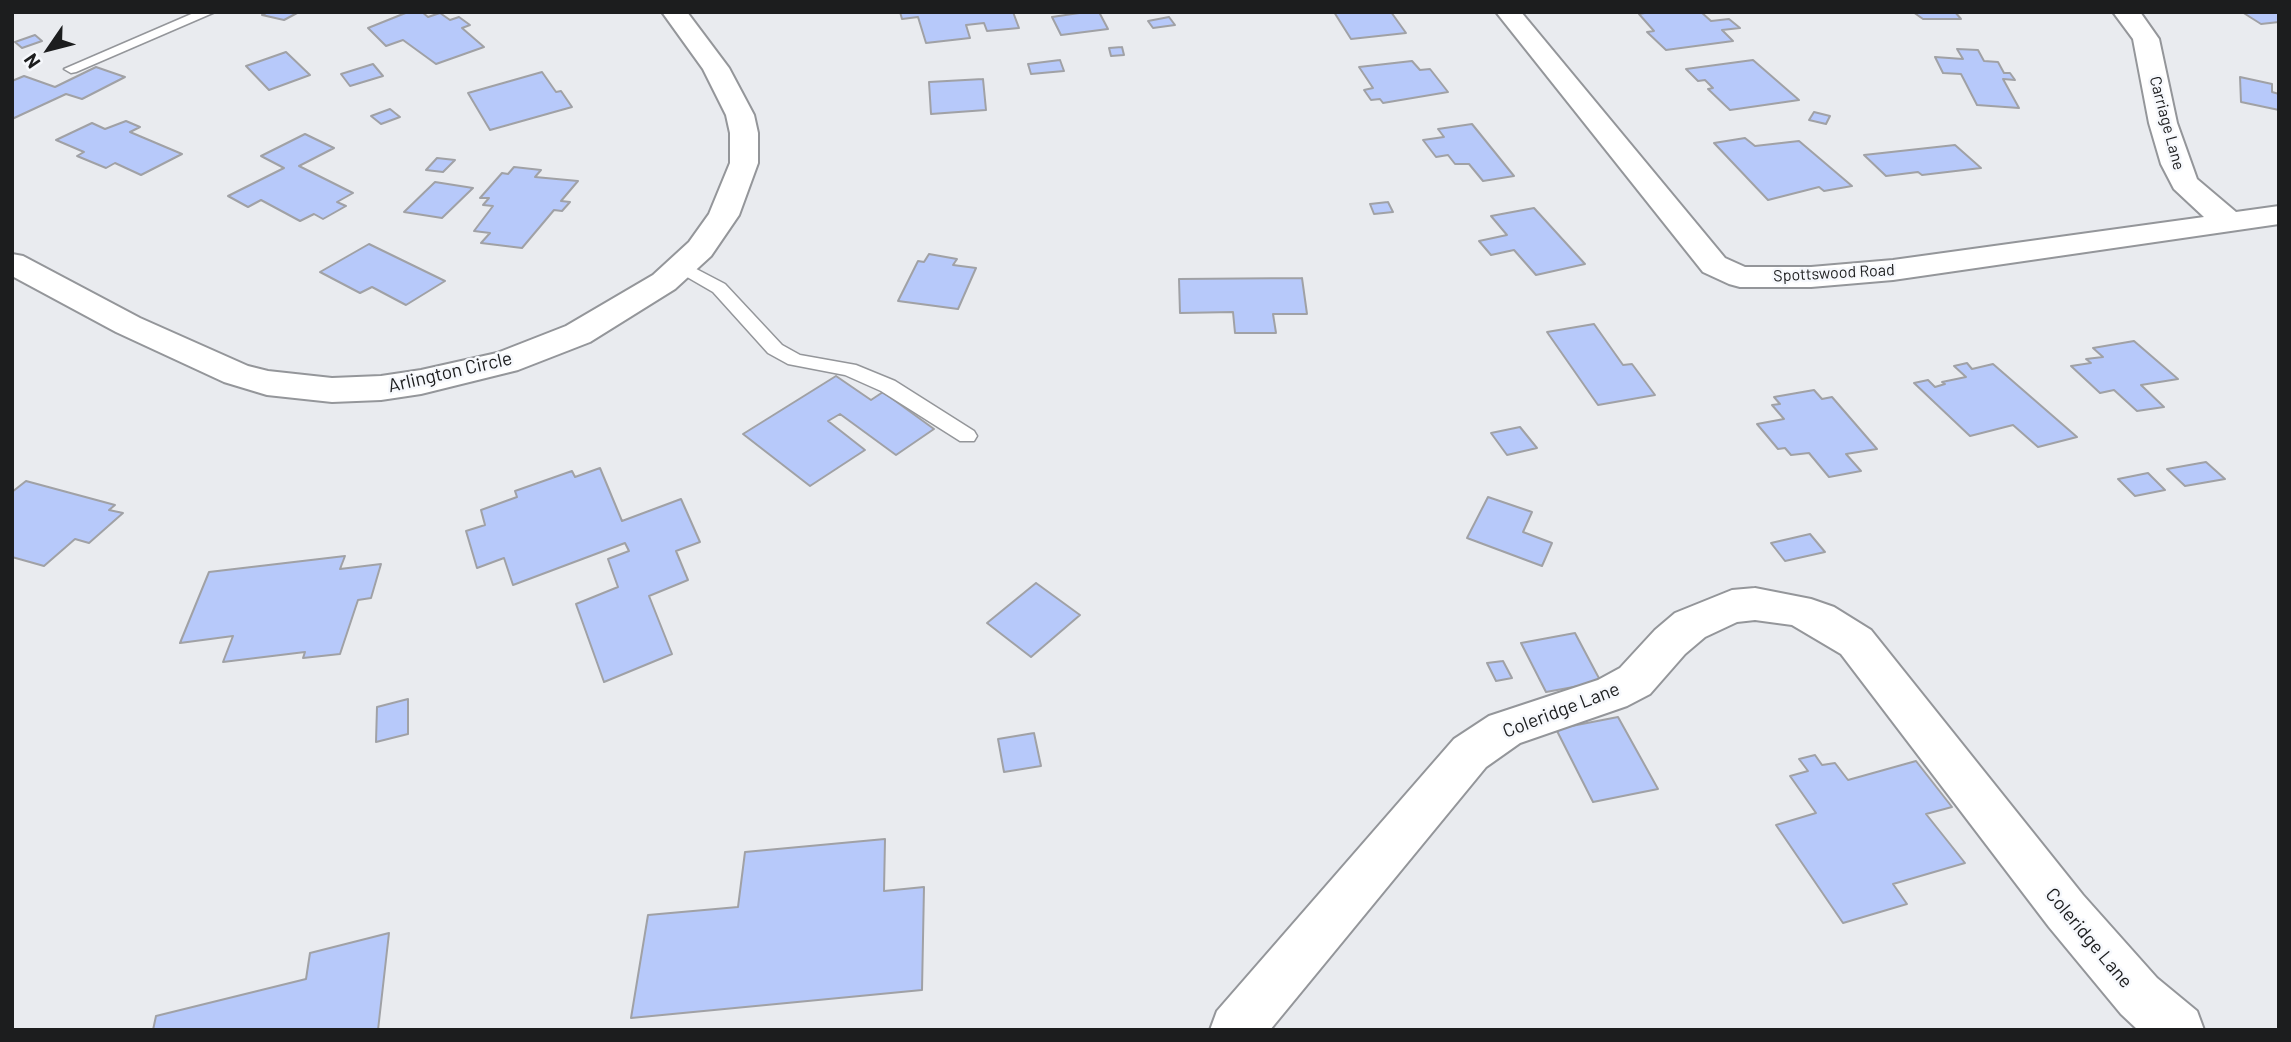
<!DOCTYPE html>
<style>
body{margin:0}
#map{position:relative;width:2291px;height:1042px;overflow:hidden;background:#e9ebef;font-family:Barlow,sans-serif}
canvas{display:block}
.frame{position:absolute;inset:0;border:14px solid #1c1d1e;pointer-events:none}
.north{position:absolute;left:14px;top:14px;width:70px;height:70px;-webkit-text-stroke:5px #f6f8fc;paint-order:stroke;rotate:235deg;font-size:19px;font-weight:700;line-height:28px;text-align:center;color:#1c1d1e}
.north::after{content:'';display:block;margin:auto;width:24px;height:32px;background:#1c1d1e;clip-path:polygon(50% 0,100% 100%,50% 72%,0 100%)}
</style>
<div id="map">
<canvas width="2291" height="1042"></canvas>
<div class="frame"></div>
<div class="north">N</div>
</div>
<script>
const context = document.querySelector('canvas').getContext('2d');
context.lineJoin = 'round';
function fillPath(path, color) {
  context.fillStyle = color;
  context.fill(path, 'evenodd');
}
function shape(rows) {
  const path = new Path2D();
  for (const r of rows) {
    path.moveTo(r[0], r[1]);
    for (let i = 2; i < r.length; i += 2) path.lineTo(r[i], r[i + 1]);
  }
  return path;
}
function strokePath(path, color, width, dash) {
  context.strokeStyle = color;
  context.lineWidth = width;
  context.lineCap = dash ? 'butt' : 'round';
  context.setLineDash(dash || []);
  context.stroke(path);
}
function write(font, color, halo, rows, align = 'center') {
  context.font = font + ' Barlow,sans-serif';
  context.lineWidth = 5;
  context.setLineDash([]);
  context.textBaseline = 'middle';
  context.strokeStyle = halo;
  context.fillStyle = color;
  for (const [text, x, y, turn = 0] of rows) {
    context.save();
    context.translate(x, y);
    context.rotate((+turn || 0) * Math.PI / 180);
    context.textAlign = isNaN(turn) ? turn : align;
    if (halo) context.strokeText(text, 0, 0);
    context.fillText(text, 0, 0);
    context.restore();
  }
}
const building = shape([
 [268,12,299,12,284,20,262,15,268,12],
 [408,12,422,12,428,17,440,13,450,20,459,17,470,25,462,28,484,47,436,64,403,40,386,46,368,28,408,12],
 [900,12,1013,12,1019,28,987,31,984,23,966,25,970,38,926,43,918,17,902,19,900,12],
 [1086,12,1099,12,1108,29,1061,35,1052,17,1086,12],
 [1334,12,1391,12,1406,33,1351,39,1334,12],
 [1650,12,1701,12,1711,21,1729,19,1740,28,1722,30,1733,41,1666,50,1647,32,1654,31,1639,14,1650,12],
 [1913,12,1955,12,1961,19,1923,19,1913,12],
 [2242,12,2279,12,2279,22,2261,24,2242,12],
 [1169,17,1175,25,1153,28,1148,21,1169,17],
 [35,35,42,41,22,48,15,42,35,35],
 [1122,47,1124,55,1111,56,1109,48,1122,47],
 [1957,49,1978,50,1984,61,1998,62,2004,73,2010,73,2015,80,2003,79,2019,108,1977,105,1961,74,1943,73,1935,57,1963,59,1957,49],
 [286,52,310,75,269,90,246,66,286,52],
 [1060,60,1064,71,1031,74,1028,64,1060,60],
 [1753,60,1799,100,1730,110,1708,89,1713,88,1705,80,1698,81,1686,69,1753,60],
 [1412,61,1420,70,1430,69,1448,92,1383,103,1380,99,1371,100,1364,90,1373,88,1359,67,1412,61],
 [373,64,383,76,350,86,341,74,373,64],
 [96,67,125,77,82,99,66,94,12,119,12,81,24,76,55,87,96,67],
 [542,72,556,92,561,91,572,107,490,130,468,93,542,72],
 [2240,77,2272,84,2272,92,2279,94,2279,110,2241,102,2240,77],
 [983,79,986,110,931,114,929,82,983,79],
 [390,109,400,117,381,124,371,116,390,109],
 [1814,112,1830,116,1826,124,1809,120,1814,112],
 [126,121,140,127,130,132,182,154,141,175,115,163,106,168,77,156,84,152,56,140,92,123,105,129,126,121],
 [1472,124,1514,176,1483,181,1469,164,1455,164,1448,155,1436,157,1423,140,1444,137,1438,129,1472,124],
 [305,134,334,148,299,166,353,193,337,202,346,206,323,219,314,214,300,221,261,200,248,207,228,196,284,168,261,156,305,134],
 [1745,138,1755,146,1799,141,1852,186,1824,191,1819,187,1768,200,1714,143,1745,138],
 [1955,145,1981,168,1922,175,1918,172,1886,176,1864,155,1955,145],
 [437,158,455,160,443,172,426,170,437,158],
 [514,167,541,170,535,177,578,181,561,201,570,202,562,211,554,210,522,248,481,243,490,233,474,231,493,206,483,205,489,198,480,198,502,173,508,174,514,167],
 [435,182,473,188,442,218,404,212,435,182],
 [1388,202,1393,212,1374,214,1370,204,1388,202],
 [1534,208,1585,264,1536,275,1514,250,1491,255,1479,241,1507,235,1491,216,1534,208],
 [369,244,445,281,406,305,372,287,360,293,320,272,369,244],
 [929,254,957,259,953,265,976,268,958,309,898,301,918,261,924,262,929,254],
 [1302,278,1307,314,1273,314,1276,333,1235,333,1233,312,1180,313,1179,279,1302,278],
 [1594,324,1623,365,1632,364,1655,395,1598,405,1547,332,1594,324],
 [2134,341,2178,379,2141,385,2164,407,2137,411,2114,390,2100,393,2071,366,2091,363,2086,359,2103,357,2093,348,2134,341],
 [1967,363,1972,369,1993,364,2077,437,2038,447,2013,425,1970,436,1914,383,1928,380,1935,387,1945,384,1942,382,1966,377,1954,366,1967,363],
 [836,376,871,400,883,392,934,429,896,455,840,414,828,421,865,450,810,486,743,434,836,376],
 [1814,390,1822,399,1832,397,1877,449,1846,454,1861,471,1829,477,1809,453,1791,455,1785,448,1778,449,1757,424,1784,419,1772,405,1780,404,1774,397,1814,390],
 [1520,427,1537,448,1507,455,1491,433,1520,427],
 [2206,462,2225,479,2185,486,2167,469,2206,462],
 [600,468,622,521,681,499,700,542,676,551,688,580,649,596,672,654,604,682,576,604,618,587,608,559,629,551,625,543,513,585,504,558,477,568,466,531,485,525,481,510,517,497,515,491,572,471,575,477,600,468],
 [2148,473,2165,490,2135,496,2118,479,2148,473],
 [26,481,115,505,109,510,123,513,89,543,75,539,44,566,12,557,12,492,26,481],
 [1488,497,1532,512,1523,532,1552,543,1542,566,1467,538,1488,497],
 [1810,534,1825,552,1785,561,1771,543,1810,534],
 [345,556,340,569,381,564,371,598,358,600,340,654,303,658,305,652,223,662,233,636,180,643,209,572,345,556],
 [1036,583,1080,615,1031,657,987,623,1036,583],
 [1575,633,1601,682,1546,692,1521,643,1575,633],
 [1503,661,1512,678,1496,681,1487,663,1503,661],
 [408,699,408,734,376,742,377,707,408,699],
 [1618,717,1658,789,1593,802,1556,729,1618,717],
 [1034,733,1041,766,1004,772,998,739,1034,733],
 [1815,755,1822,765,1835,763,1848,780,1916,761,1952,807,1926,814,1965,863,1893,884,1907,904,1843,923,1776,825,1816,813,1790,776,1808,771,1799,759,1815,755],
 [885,839,884,891,924,887,922,990,631,1018,648,915,738,907,745,852,885,839],
 [389,933,378,1030,153,1030,156,1016,306,979,310,953,389,933]
]);
fillPath(building, '#b7c9fa');
strokePath(building, '#a0a1a5', 2);
const lane = shape([
 [196,12,215,12,76,72,71,73,64,69,196,12],
 [681,261,725,284,782,345,800,355,856,365,895,381,974,431,977,436,974,441,960,441,881,391,845,375,788,364,768,353,713,292,675,270,672,266,675,262,681,261]
]);
const street = shape([
 [662,12,687,12,729,68,754,115,758,133,758,163,739,215,711,256,675,289,590,342,518,370,421,394,381,400,332,402,267,395,224,382,116,332,12,276,12,254,23,256,140,318,248,366,268,371,332,378,381,376,421,370,497,353,566,326,653,275,689,242,709,214,730,163,730,133,726,115,703,69,662,12],
 [1496,12,1521,12,1725,258,1745,267,1811,267,1893,260,2204,217,2174,189,2161,164,2149,123,2133,39,2113,12,2140,12,2159,39,2177,123,2197,179,2236,212,2279,206,2279,224,1893,280,1811,287,1740,287,1729,284,1703,272,1496,12],
 [1755,588,1811,599,1834,607,1871,630,2083,895,2157,978,2197,1011,2204,1030,2138,1030,2121,1014,2049,927,1841,654,1792,625,1755,620,1737,622,1705,637,1685,654,1650,694,1627,706,1520,743,1486,767,1270,1030,1210,1030,1217,1011,1454,739,1489,716,1598,680,1620,668,1655,630,1675,613,1732,590,1755,588]
]);
strokePath(lane, '#94969a', 3);
strokePath(street, '#94969a', 4);
fillPath(lane, '#fff');
fillPath(street, '#fff');
write('16px', '#1c1d1e', '#f6f8fc', [
 ["Carriage Lane",2167,123,75],
 ["Spottswood Road",1834,273,-3]
]);
write('19px', '#1c1d1e', '#f6f8fc', [
 ["Arlington Circle",450,372,-13],
 ["Coleridge Lane",1561,710,-21],
 ["Coleridge Lane",2089,938,50]
]);
</script>
